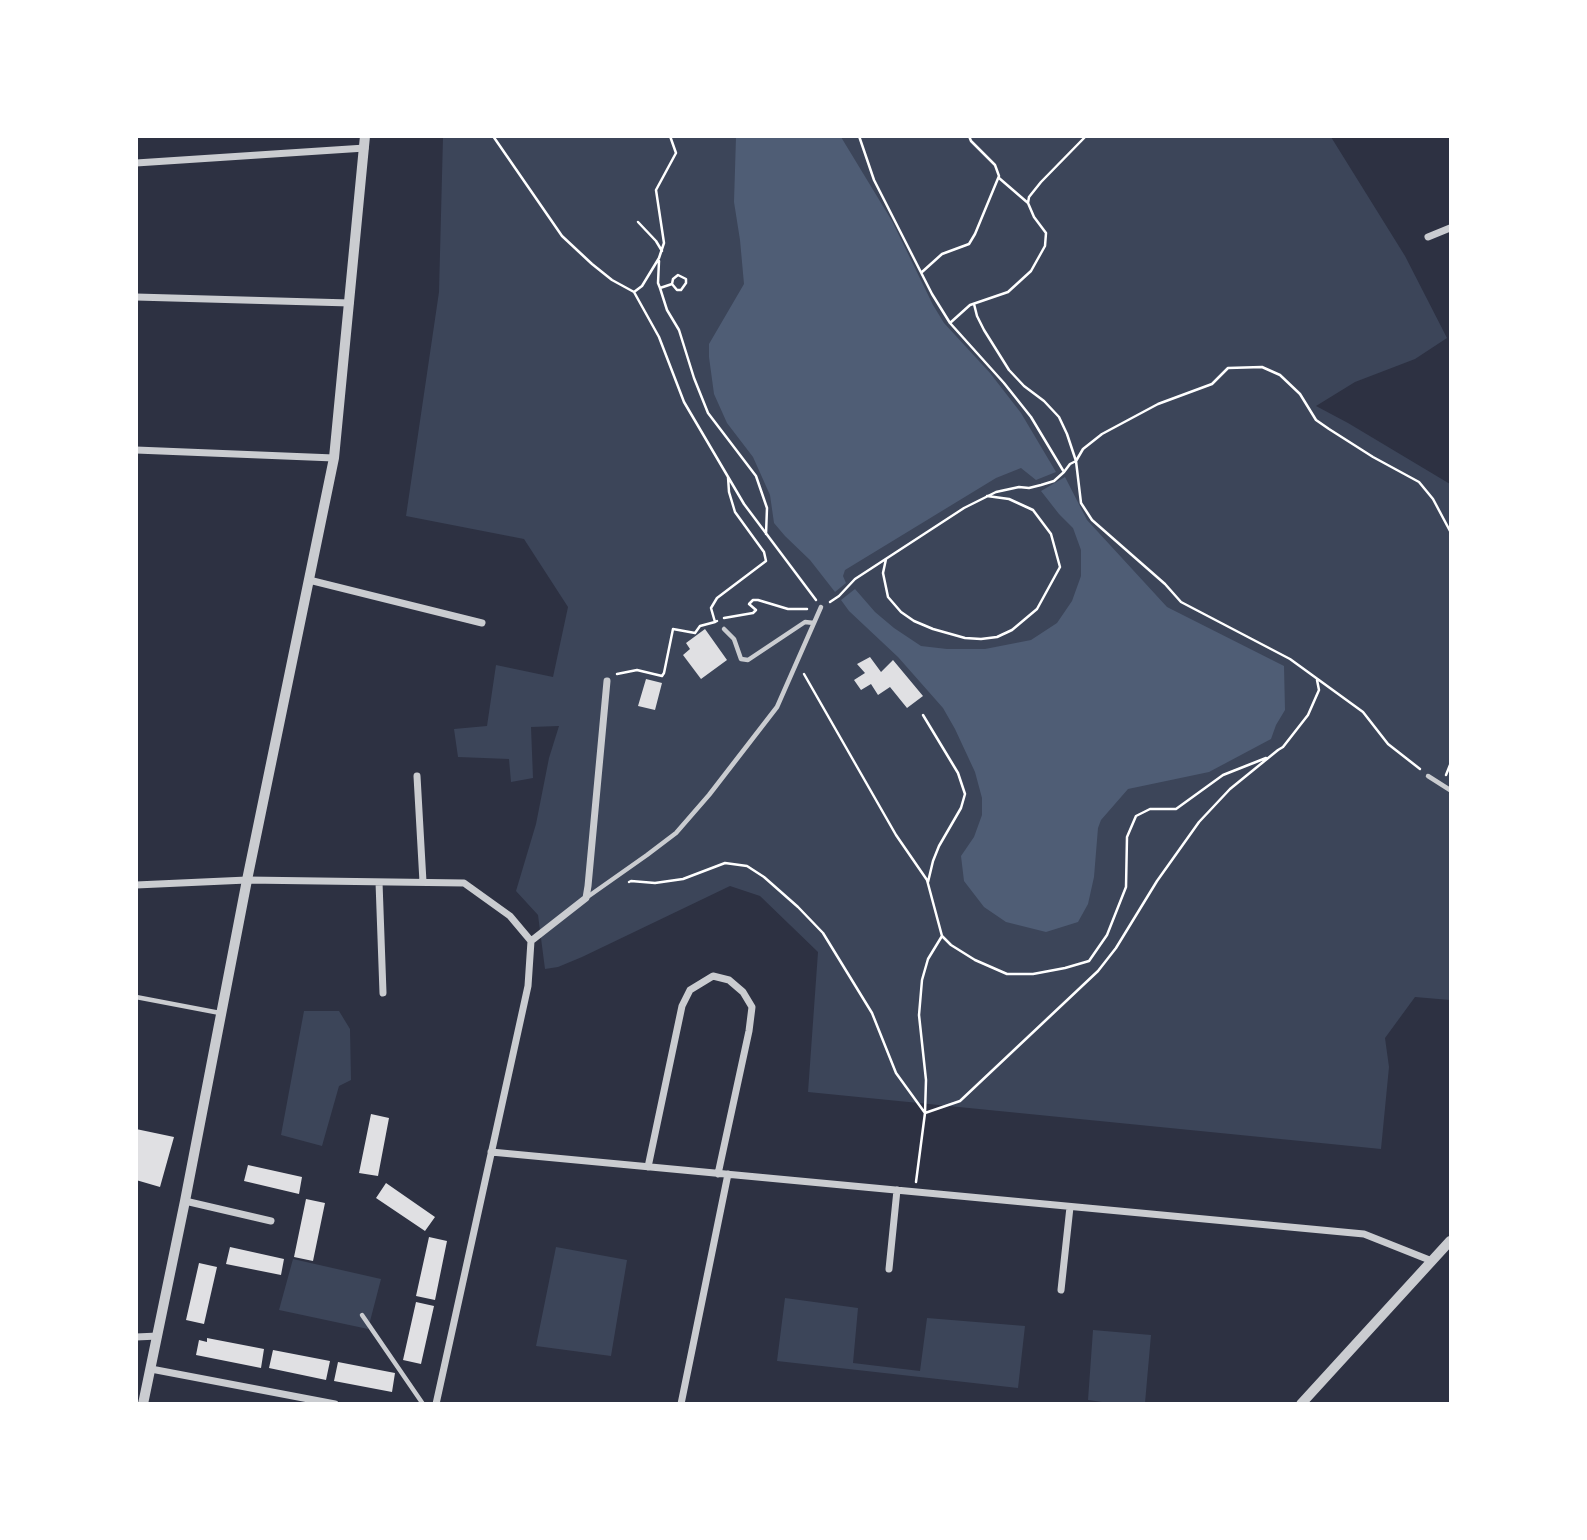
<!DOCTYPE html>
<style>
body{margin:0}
#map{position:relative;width:1587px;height:1540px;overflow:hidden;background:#2d3142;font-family:"Asap Condensed",sans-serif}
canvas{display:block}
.frame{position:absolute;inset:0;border:138px solid #fff;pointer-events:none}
</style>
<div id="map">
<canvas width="1587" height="1540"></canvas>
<div class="frame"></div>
</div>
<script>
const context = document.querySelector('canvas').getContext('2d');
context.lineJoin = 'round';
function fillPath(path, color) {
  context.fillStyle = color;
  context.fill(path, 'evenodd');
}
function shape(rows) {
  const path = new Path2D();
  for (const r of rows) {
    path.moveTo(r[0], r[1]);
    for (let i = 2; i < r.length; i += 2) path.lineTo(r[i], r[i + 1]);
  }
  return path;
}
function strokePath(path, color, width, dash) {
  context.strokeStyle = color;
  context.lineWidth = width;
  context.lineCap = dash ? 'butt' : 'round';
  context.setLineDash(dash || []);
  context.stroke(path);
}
fillPath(shape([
 [443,137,1331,137,1405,256,1447,338,1415,359,1355,382,1316,406,1348,423,1450,484,1450,1000,1415,997,1385,1038,1389,1067,1381,1149,808,1092,818,952,760,896,730,886,582,957,558,967,545,969,538,915,516,891,536,824,549,758,559,726,531,727,533,778,511,782,509,759,458,757,454,729,487,726,496,665,553,677,568,607,524,539,406,516,439,292],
 [304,1011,339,1011,350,1029,351,1080,339,1086,322,1146,281,1135],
 [556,1247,627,1260,611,1356,536,1346],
 [293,1259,381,1279,368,1329,279,1310],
 [785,1298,858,1308,853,1363,920,1371,927,1318,1025,1326,1018,1388,777,1361],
 [1093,1330,1151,1335,1145,1403,1109,1403,1088,1400]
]), '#3c4559');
fillPath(shape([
 [736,137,841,137,892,221,933,305,944,323,990,373,1021,413,1056,472,1036,480,1021,468,996,478,845,570,843,576,846,583,835,592,810,560,785,536,774,523,770,495,753,457,727,423,714,394,709,357,709,344,744,284,740,240,734,202],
 [1065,477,1087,520,1167,607,1284,666,1285,710,1276,725,1271,739,1209,772,1128,789,1101,820,1098,828,1094,877,1088,904,1078,922,1046,932,1006,922,984,907,964,881,961,856,974,837,982,815,982,798,975,772,955,729,943,708,898,657,849,611,841,600,855,589,875,612,894,628,921,646,947,649,985,649,1031,640,1057,623,1072,601,1081,576,1081,550,1073,528,1059,514,1041,491]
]), '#4f5d75');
fillPath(shape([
 [705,629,727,660,701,679,683,655,690,649,686,643],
 [870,657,881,672,893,660,923,696,907,708,890,687,878,695,871,684,861,690,854,680,865,673,857,664],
 [646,679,662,683,655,710,638,706],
 [371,1114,389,1118,378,1176,359,1173],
 [136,1129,174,1137,160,1187,136,1180],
 [248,1165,302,1177,299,1194,244,1181],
 [386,1183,435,1217,425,1231,376,1198],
 [306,1199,325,1203,313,1261,294,1257],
 [429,1237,447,1241,435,1300,416,1296],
 [230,1247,284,1259,281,1275,226,1264],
 [199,1263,217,1267,204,1324,186,1320],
 [416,1302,434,1306,421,1364,403,1360],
 [207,1338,264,1349,261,1368,196,1355,199,1340,207,1342],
 [273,1350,330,1361,326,1380,269,1368],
 [338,1362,395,1373,392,1392,334,1381]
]), '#e0e0e3');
strokePath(shape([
 [493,136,562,236,592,264,612,280,634,292],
 [670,136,676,153,656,190,664,243,659,258,642,286,634,292,659,337,684,402,744,504,816,600],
 [859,136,874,180,932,294,950,323,1004,383,1031,417,1064,472,1070,464,1076,461,1081,503,1092,520,1165,584,1181,602,1290,659,1363,712,1388,744,1420,769],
 [999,178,1028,203],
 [638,222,656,241,662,251],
 [659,261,658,283,660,288,667,310,679,330,694,378,708,413,756,476,767,508,766,534],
 [922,272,942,254,969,244,975,234,999,176,995,165,971,141,969,136],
 [660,288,672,284,673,279,678,275,686,279,686,283,681,290,677,290,672,284],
 [974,304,977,316,984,330,1009,370,1024,386,1044,401,1059,417,1067,434,1076,461],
 [950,323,970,305,1008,292,1031,271,1045,246,1046,233,1034,217,1028,203,1029,197,1041,182,1086,136],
 [1076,461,1083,449,1102,434,1158,404,1212,384,1228,368,1262,367,1280,375,1300,394,1316,420,1329,429,1373,457,1419,482,1433,499,1450,531],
 [886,559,883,573,888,597,901,612,914,621,933,629,965,638,981,639,997,637,1012,630,1037,609,1060,567,1051,534,1033,510,1009,499,987,496],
 [830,602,839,596,855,579,964,508,996,492,1019,487,1029,488,1041,485,1054,481,1064,472],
 [724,618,753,613,756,610,749,604,753,600,758,600,788,609,807,609],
 [717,621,715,622,711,608,717,598,766,561,764,552,735,512,729,492,728,477],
 [617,674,637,670,662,676,664,673,673,629,695,633,700,626,715,622],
 [804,674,896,835,927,880,942,936,951,945,975,960,1007,974,1033,974,1065,968,1089,961,1107,935,1126,887,1127,837,1136,816,1150,809,1176,809,1223,775,1266,758],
 [923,715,958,773,965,794,961,808,939,846,933,861,928,882],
 [1278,750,1283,747,1308,715,1319,690,1317,680],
 [1446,775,1450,765],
 [629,882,631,881,655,883,683,879,725,863,747,866,764,877,798,907,823,933,872,1013,896,1073,925,1113,960,1101,1098,971,1116,948,1157,881,1199,822,1230,789,1278,750],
 [916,1182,925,1113,926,1080,919,1015,922,980,928,959,942,936]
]), '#fff', 2.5);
strokePath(shape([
 [724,629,734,639,741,659,748,660,805,622,814,623],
 [1428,776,1450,790],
 [586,898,647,855,676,833,709,795,777,707,821,607],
 [136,997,220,1013],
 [362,1315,423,1404]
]), '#caccd0', 4.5);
strokePath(shape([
 [136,163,365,148],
 [1428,237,1450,228],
 [136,297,350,303],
 [136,450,334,458],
 [309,580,482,623],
 [417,776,423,882],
 [379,882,383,993],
 [136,885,247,880,464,883,510,916,531,941,528,986,436,1404],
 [531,941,586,898,588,886,607,681],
 [491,1152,1364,1234,1432,1261],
 [648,1167,682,1006,690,990,713,976,729,980,743,992,752,1007,749,1031,718,1174],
 [185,1201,271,1221],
 [889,1269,897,1190],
 [1061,1290,1070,1207],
 [136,1337,158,1336],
 [151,1369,335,1404],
 [681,1404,728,1174]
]), '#caccd0', 7);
strokePath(shape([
 [143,1404,185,1201,247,880,334,458,365,136],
 [1301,1404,1450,1241]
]), '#caccd0', 10);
</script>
